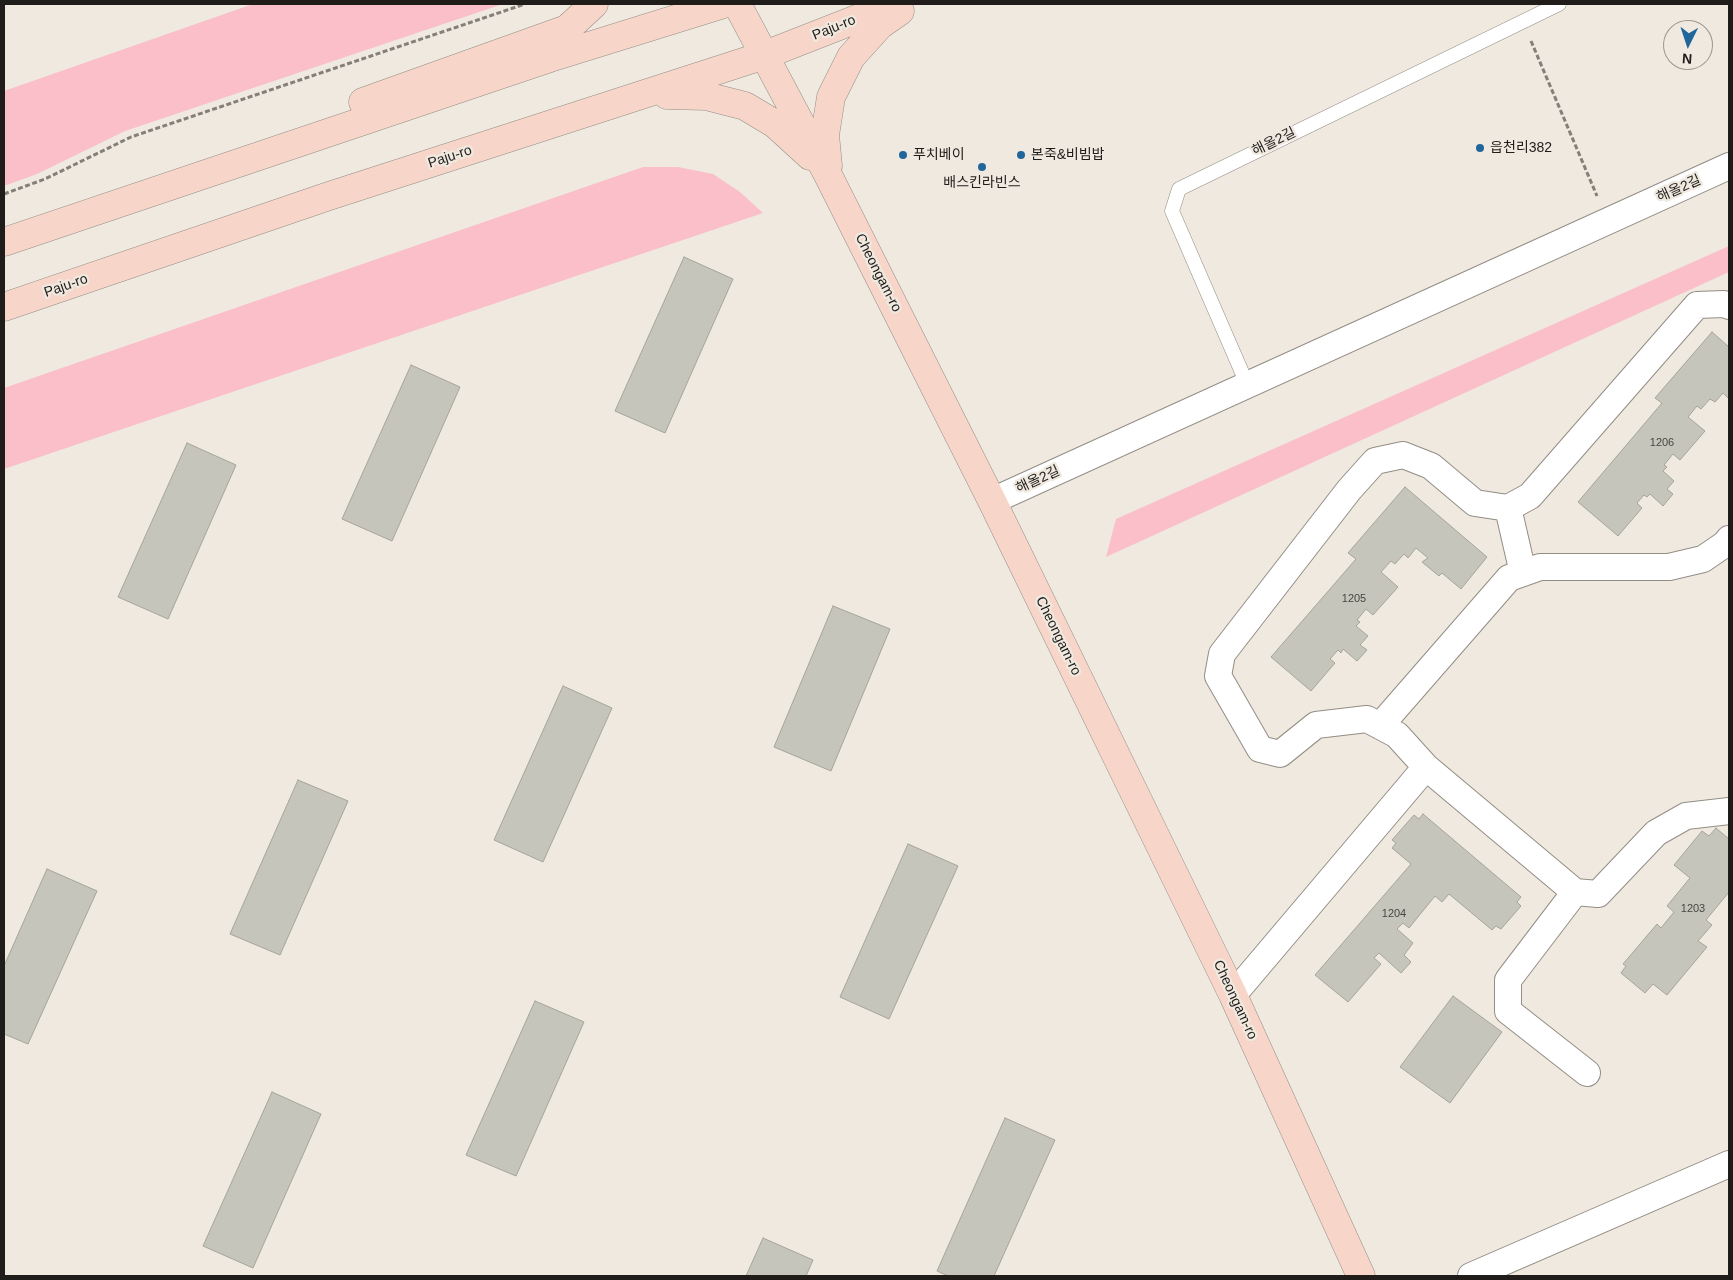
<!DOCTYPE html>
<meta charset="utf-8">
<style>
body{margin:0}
#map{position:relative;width:1733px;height:1280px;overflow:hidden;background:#efe9e0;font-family:Helvetica,sans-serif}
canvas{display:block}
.frame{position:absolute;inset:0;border:5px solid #1f1c19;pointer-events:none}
.north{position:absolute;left:1663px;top:20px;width:50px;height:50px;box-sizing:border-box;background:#efe9e0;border:1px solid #9c9790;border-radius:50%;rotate:184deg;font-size:14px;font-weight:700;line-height:20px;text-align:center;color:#1f1c19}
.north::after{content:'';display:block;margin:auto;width:18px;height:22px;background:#21669b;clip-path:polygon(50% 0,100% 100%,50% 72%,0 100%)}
</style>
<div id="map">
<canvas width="1733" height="1280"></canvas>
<div class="frame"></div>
<div class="north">N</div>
</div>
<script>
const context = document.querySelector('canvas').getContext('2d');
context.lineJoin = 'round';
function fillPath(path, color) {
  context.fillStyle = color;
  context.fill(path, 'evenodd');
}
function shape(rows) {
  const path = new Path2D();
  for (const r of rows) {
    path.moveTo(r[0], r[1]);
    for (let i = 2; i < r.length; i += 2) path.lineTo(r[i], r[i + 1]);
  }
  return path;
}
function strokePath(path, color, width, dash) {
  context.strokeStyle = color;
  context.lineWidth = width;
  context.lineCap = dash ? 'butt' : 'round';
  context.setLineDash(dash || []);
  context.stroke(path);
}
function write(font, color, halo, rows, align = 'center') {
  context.font = font + ' Helvetica,"Noto Sans KR",sans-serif';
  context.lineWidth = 4.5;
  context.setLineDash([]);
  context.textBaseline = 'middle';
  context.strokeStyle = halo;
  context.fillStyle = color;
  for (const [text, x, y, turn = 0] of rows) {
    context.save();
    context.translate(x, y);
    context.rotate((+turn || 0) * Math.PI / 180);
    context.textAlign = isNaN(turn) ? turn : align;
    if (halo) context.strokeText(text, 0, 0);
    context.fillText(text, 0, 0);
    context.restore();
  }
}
fillPath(shape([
 [253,4,503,4,125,131,37,174,4,186,4,91],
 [643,167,678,167,713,174,740,192,763,213,4,469,4,388],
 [1729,246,1729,272,1106,557,1116,519]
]), '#fabfc9');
const building = shape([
 [684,257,733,279,665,433,615,411,684,257],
 [1712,332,1729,347,1729,399,1723,393,1715,402,1710,399,1701,409,1697,406,1688,417,1705,431,1680,460,1673,454,1664,465,1667,467,1663,471,1674,481,1667,489,1673,494,1663,506,1650,494,1647,497,1644,495,1637,503,1642,508,1618,536,1578,502,1662,403,1655,398,1712,332],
 [411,365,460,387,392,541,342,519,411,365],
 [187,443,236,465,168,619,118,597,187,443],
 [1405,487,1487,557,1461,589,1442,573,1439,576,1422,562,1428,558,1416,548,1408,558,1404,554,1395,564,1391,561,1381,572,1398,587,1373,615,1366,609,1357,620,1360,622,1356,626,1368,636,1360,645,1367,650,1357,661,1343,649,1341,653,1338,650,1330,659,1335,663,1311,691,1271,657,1356,559,1348,553,1405,487],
 [833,606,890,629,831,771,774,747,833,606],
 [563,686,612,708,543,862,494,840,563,686],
 [298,780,348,801,280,955,230,934,298,780],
 [1423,814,1521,897,1517,902,1521,906,1501,929,1496,926,1492,930,1449,894,1442,902,1435,896,1409,928,1403,923,1397,929,1413,943,1404,955,1411,962,1401,973,1379,953,1374,958,1381,964,1348,1002,1315,975,1411,864,1392,848,1396,843,1392,840,1414,815,1419,819,1423,814],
 [1716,828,1729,839,1729,892,1706,920,1712,925,1698,941,1707,947,1667,995,1653,984,1645,993,1621,973,1626,966,1623,964,1657,924,1661,928,1674,912,1667,906,1690,878,1674,865,1702,831,1709,836,1716,828],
 [908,844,958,866,889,1019,840,997,908,844],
 [47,869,97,891,28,1044,4,1034,4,966,47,869],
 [1453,996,1502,1032,1450,1103,1400,1067,1453,996],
 [535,1001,584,1022,516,1176,466,1155,535,1001],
 [272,1092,321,1114,253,1268,203,1246,272,1092],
 [1005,1118,1055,1140,994,1276,948,1276,937,1271,1005,1118],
 [763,1238,813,1260,806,1276,746,1276,763,1238]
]);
fillPath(building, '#c5c5bb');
strokePath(building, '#a4a49a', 1);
const lane = shape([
 [1247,384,1172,211,1179,189,1559,4]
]);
const street = shape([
 [1729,306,1724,304,1697,305,1530,496,1508,508,1475,503,1431,466,1403,455,1375,461,1349,490,1222,654,1218,676,1260,749,1280,754,1316,725,1367,719,1397,735,1426,767,1575,892,1598,894,1656,833,1686,816,1729,811],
 [992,501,1729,166],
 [1508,508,1523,573],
 [1380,726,1509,578,1540,567,1669,567,1703,559,1725,544,1729,539],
 [1575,892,1508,980,1508,1011,1587,1073],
 [1233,995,1426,767],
 [1471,1276,1729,1164]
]);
const secondary = shape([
 [737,4,828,175,992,501,1233,995,1361,1276],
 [667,95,706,96,745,106,775,124,810,156],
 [363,102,567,29,594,4],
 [828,166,825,135,831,97,851,57,880,25,900,11],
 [4,242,550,58,724,4],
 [4,307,329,196,765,55,895,4]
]);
strokePath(lane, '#938d85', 15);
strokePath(street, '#938d85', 28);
strokePath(secondary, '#938d85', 29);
strokePath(shape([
 [1531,41,1597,196],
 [4,194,45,179,131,137,525,4]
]), '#847f79', 3, [5, 2.5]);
strokePath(lane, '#fff', 14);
strokePath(street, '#fff', 26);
strokePath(secondary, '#f7d6c9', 28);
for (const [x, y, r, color] of [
 [1480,148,5,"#21669b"],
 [903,155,5,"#21669b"],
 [1021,155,5,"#21669b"],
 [982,167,5,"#21669b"]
]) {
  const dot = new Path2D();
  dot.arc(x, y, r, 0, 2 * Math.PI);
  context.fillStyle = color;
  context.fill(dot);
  strokePath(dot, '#efe9e0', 2);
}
write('11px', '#484642', null, [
 ["1206",1662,443],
 ["1205",1354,599],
 ["1203",1693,909],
 ["1204",1394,914]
]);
write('14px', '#1f1c19', '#efe9e0', [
 ["Paju-ro",834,28,-22],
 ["해올2길",1274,142,-26],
 ["Paju-ro",450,157,-18],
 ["해올2길",1679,189,-24],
 ["Cheongam-ro",878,273,63],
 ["Paju-ro",66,286,-19],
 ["해올2길",1038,480,-25],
 ["Cheongam-ro",1058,636,64],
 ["Cheongam-ro",1235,1000,65]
]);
write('14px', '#1f1c19', '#efe9e0', [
 ["읍천리382",1490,148],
 ["푸치베이",913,155],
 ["본죽&비빔밥",1031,155],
 ["배스킨라빈스",982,183,"center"]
], 'left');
</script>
